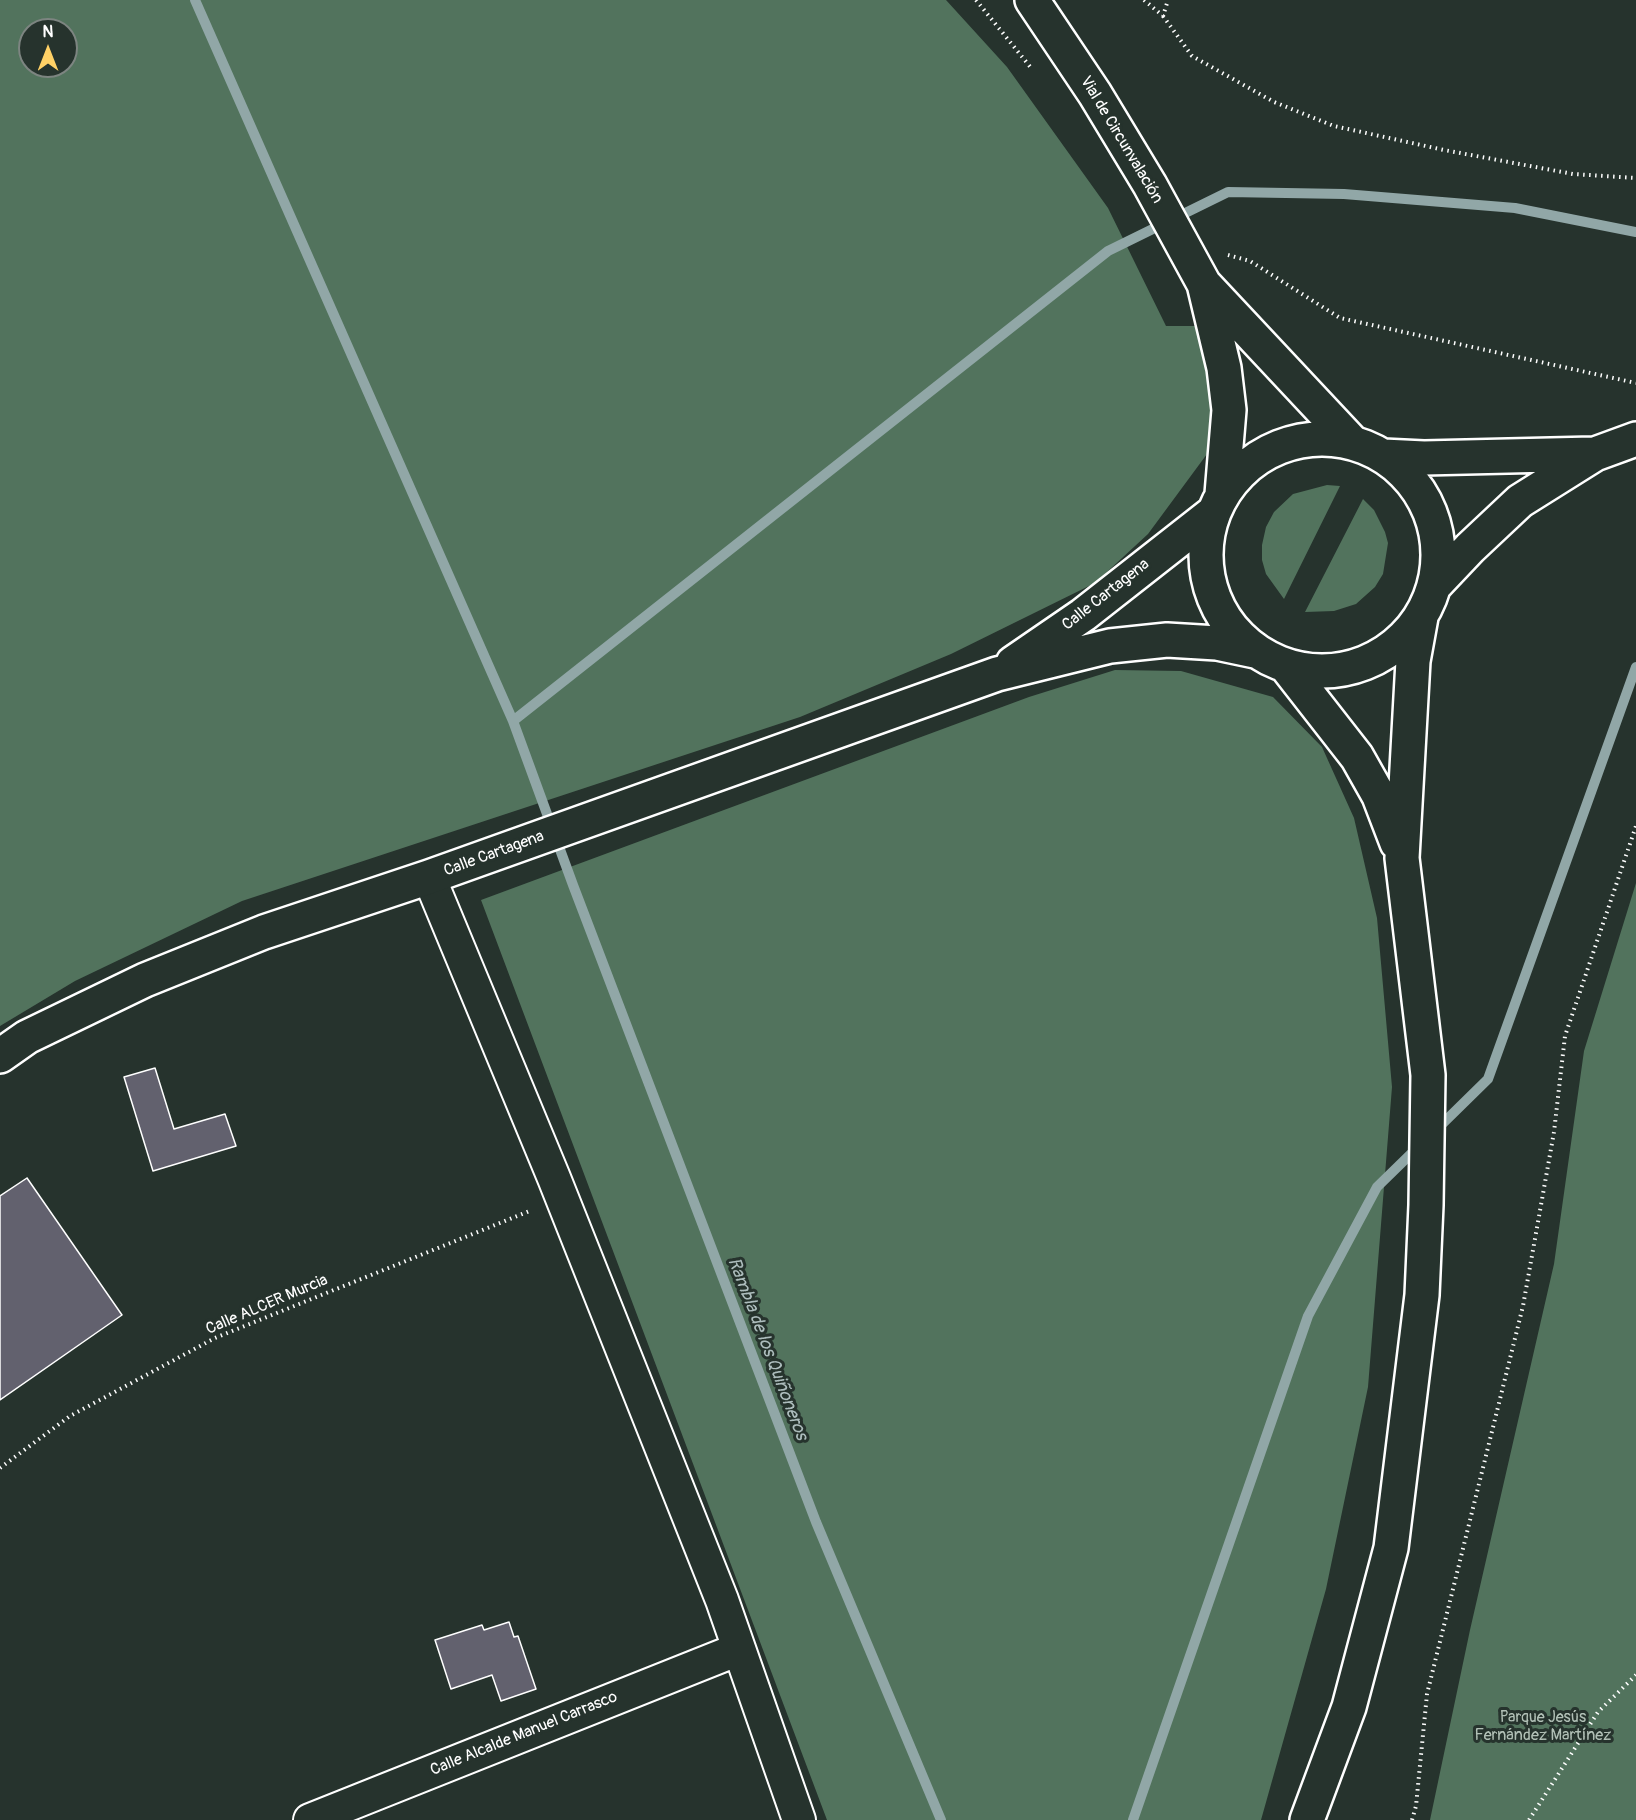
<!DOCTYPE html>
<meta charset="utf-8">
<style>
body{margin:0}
#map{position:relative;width:1636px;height:1820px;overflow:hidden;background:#26332d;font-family:Pangolin,sans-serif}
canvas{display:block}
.north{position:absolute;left:18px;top:18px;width:60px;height:60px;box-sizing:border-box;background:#26332d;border:2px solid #7d8581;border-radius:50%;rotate:0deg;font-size:16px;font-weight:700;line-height:24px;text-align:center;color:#fff}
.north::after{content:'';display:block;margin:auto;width:21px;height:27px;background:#ffd166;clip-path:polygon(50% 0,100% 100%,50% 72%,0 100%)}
</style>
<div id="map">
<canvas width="1636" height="1820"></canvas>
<div class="north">N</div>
</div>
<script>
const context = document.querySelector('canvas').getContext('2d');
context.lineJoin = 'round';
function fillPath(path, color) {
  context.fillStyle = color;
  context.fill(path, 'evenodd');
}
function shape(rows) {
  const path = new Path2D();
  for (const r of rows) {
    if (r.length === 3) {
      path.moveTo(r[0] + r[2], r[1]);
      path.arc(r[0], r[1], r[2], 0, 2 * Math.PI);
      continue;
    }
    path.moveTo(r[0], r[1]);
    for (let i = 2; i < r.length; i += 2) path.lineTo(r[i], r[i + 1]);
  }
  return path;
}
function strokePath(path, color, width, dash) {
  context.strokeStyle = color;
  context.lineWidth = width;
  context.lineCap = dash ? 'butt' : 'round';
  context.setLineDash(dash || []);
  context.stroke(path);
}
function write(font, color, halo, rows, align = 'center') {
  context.font = font + ' Pangolin,sans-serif';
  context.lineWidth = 6;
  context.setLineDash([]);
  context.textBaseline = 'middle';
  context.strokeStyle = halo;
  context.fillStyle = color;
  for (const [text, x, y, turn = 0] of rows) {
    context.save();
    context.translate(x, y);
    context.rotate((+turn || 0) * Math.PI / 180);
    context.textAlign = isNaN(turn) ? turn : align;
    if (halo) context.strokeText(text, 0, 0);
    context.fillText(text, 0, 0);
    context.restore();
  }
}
fillPath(shape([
 [0,0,946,0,1007,67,1108,208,1166,326,1200,326,1214,382,1207,454,1148,534,1095,583,951,654,800,717,242,901,75,981,0,1026],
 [30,30,66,30,66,66,30,66],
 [1327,485,1340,486,1284,599,1266,574,1262,560,1262,545,1266,527,1274,512,1293,494],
 [1363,499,1374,510,1385,532,1388,543,1383,574,1375,587,1356,604,1334,611,1305,612],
 [1115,670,1181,671,1273,697,1322,747,1354,818,1377,918,1392,1087,1368,1387,1326,1589,1261,1820,827,1820,481,900,1029,697],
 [1636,883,1636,1820,1430,1820,1470,1630,1554,1264,1584,1051]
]), '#52735d');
strokePath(shape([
 [195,0,513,721,573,885,816,1522,941,1820],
 [513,721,1108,251,1228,192,1344,194,1515,208,1636,232],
 [1435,1131,1488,1079,1636,667],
 [1133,1820,1308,1316,1377,1187,1419,1146]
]), '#91a7a7', 10);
const building = shape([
 [155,1068,174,1129,225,1114,236,1146,153,1171,124,1077,155,1068],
 [27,1178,122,1315,0,1400,0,1196,27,1178],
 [509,1622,514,1637,518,1636,536,1689,501,1701,492,1675,451,1689,435,1640,482,1625,484,1630,509,1622]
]);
fillPath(building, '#62616e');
strokePath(building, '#fff', 1.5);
const street = shape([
 [429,877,554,1178,722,1600,799,1820],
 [310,1820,739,1649]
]);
const secondary = shape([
 [1032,0,1095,94,1150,185,1204,284,1224,368,1229,410,1222,494],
 [1205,285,1352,442],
 [1322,555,116],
 [1383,456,1424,458,1593,454],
 [1435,585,1470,548,1520,501,1595,454,1636,439],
 [1013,663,1083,615,1213,513],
 [1286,666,1357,757,1379,796,1397,843],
 [0,1056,27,1037,145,980,264,932,429,877,997,674,1110,646,1167,640,1217,643,1255,651],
 [1307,1820,1349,1707,1391,1548,1422,1295,1426,1205,1428,1075,1402,858,1413,661,1421,617]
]);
strokePath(street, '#fff', 36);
strokePath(secondary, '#fff', 38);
strokePath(shape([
 [976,0,1032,69],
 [1144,0,1163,16,1168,0],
 [1163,16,1192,56,1274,102,1334,126,1444,150,1573,174,1636,178],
 [1228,255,1250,261,1340,318,1636,383],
 [0,1468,70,1416,215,1338,532,1210],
 [1412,1820,1416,1806,1427,1694,1523,1306,1554,1132,1565,1036,1636,826],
 [1529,1820,1598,1712,1636,1675]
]), '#fff', 4, [1.5, 4.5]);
strokePath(street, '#26332d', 32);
strokePath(secondary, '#26332d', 33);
write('16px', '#fff', '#26332d', [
 ["Vial de Circunvalación",1121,140,59],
 ["Calle Cartagena",1106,595,-38],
 ["Calle Cartagena",494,854,-20],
 ["Calle ALCER Murcia",267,1305,-23],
 ["Calle Alcalde Manuel Carrasco",524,1734,-22]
]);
write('16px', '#b1c0b6', '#26332d', [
 ["Parque Jesús",1543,1718],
 ["Fernández Martínez",1543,1736]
]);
write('italic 18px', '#adbdbd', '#26332d', [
 ["Rambla de los Quiñoneros",767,1349,69]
]);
</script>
